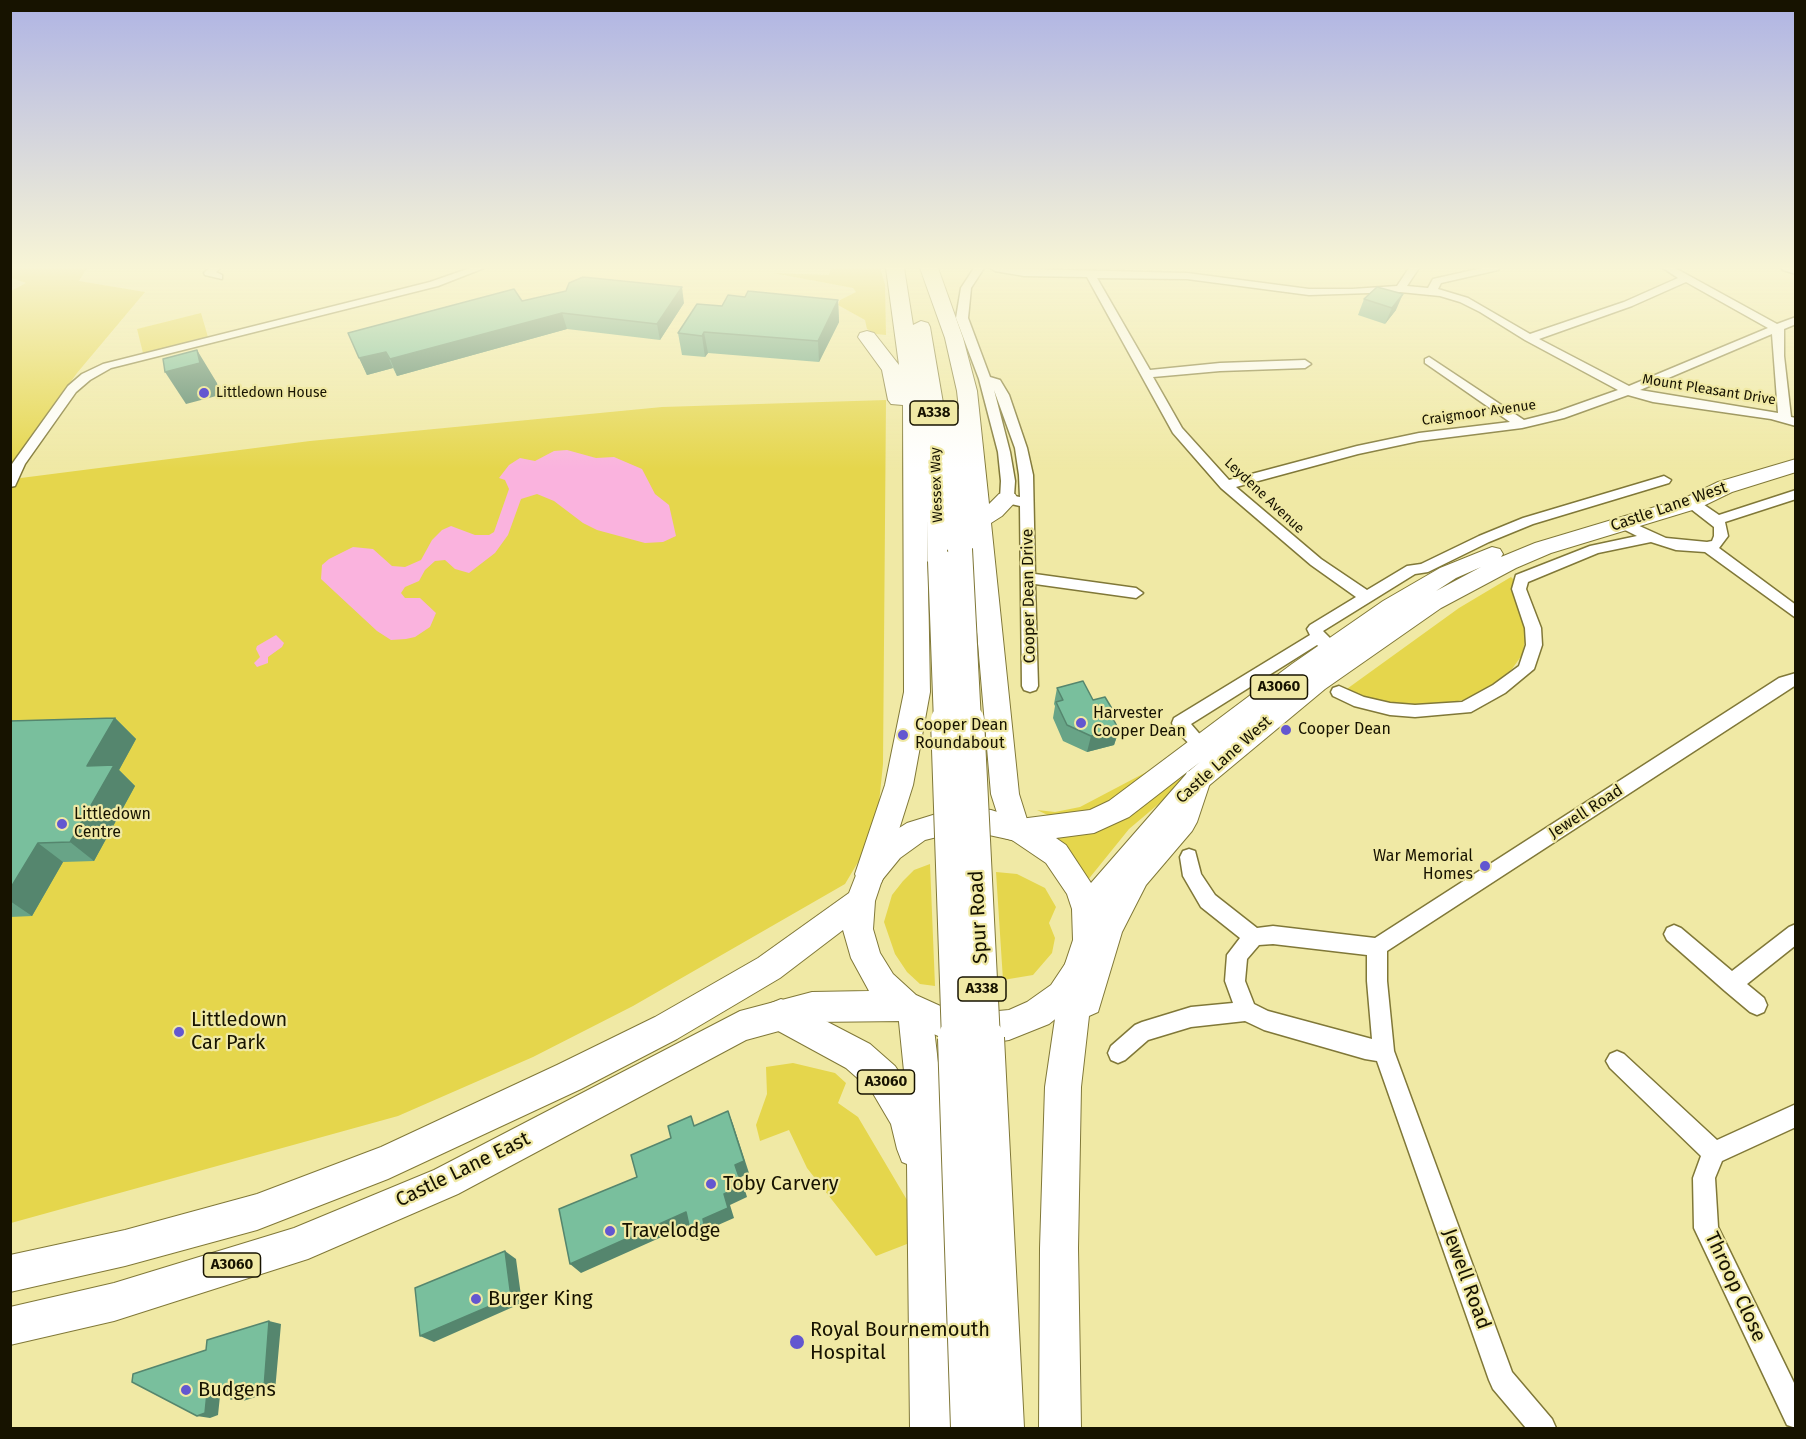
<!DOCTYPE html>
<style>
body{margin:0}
#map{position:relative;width:1806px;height:1439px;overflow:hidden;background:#f0e9a5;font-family:"Fira Sans",sans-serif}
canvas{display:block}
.frame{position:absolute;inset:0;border:12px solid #171300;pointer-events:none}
</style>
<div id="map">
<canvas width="1806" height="1439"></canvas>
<div class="frame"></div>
</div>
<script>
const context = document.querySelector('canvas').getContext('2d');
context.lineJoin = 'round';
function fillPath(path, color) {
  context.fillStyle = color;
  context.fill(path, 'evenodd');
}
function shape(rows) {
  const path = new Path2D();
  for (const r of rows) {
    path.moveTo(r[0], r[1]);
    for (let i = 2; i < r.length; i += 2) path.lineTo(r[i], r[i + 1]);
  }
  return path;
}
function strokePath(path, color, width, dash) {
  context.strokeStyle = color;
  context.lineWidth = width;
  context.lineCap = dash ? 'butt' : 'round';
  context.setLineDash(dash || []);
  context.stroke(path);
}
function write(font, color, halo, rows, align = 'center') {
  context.font = font + ' "Fira Sans",sans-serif';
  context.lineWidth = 4.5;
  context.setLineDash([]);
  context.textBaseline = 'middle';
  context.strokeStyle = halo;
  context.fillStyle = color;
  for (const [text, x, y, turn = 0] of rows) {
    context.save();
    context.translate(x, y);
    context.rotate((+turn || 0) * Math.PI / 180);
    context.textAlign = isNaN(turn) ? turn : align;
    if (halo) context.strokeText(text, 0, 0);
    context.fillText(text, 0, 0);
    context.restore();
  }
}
fillPath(shape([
 [10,268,87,268,79,281,145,292,77,373,38,428,11,472,11,291,26,283,11,278],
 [831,268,880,268,885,284,886,335,876,334,867,329,865,320,838,305,840,300,856,292,853,288,773,273,829,275],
 [201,313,208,337,143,353,137,329],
 [886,400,883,764,876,832,845,884,633,1006,533,1057,398,1116,11,1223,10,483,13,479,310,441,662,407],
 [1511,577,1515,581,1513,592,1525,628,1525,641,1522,655,1512,669,1501,678,1481,692,1463,700,1427,706,1381,703,1344,691,1459,608],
 [1156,767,1094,812,1052,817,1037,810,1055,812,1080,807],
 [1187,769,1194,774,1129,829,1087,881,1044,832],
 [930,864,935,986,920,984,907,972,895,954,884,922,892,895,903,881,914,870],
 [996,872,1017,874,1045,888,1056,907,1049,923,1055,938,1052,953,1033,975,1003,980],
 [793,1063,835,1073,846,1083,838,1103,858,1117,907,1200,907,1244,876,1256,807,1168,789,1130,760,1141,756,1125,767,1094,766,1067]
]), '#e5d64c');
fillPath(shape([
 [567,450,596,458,614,457,642,469,655,494,669,505,676,536,663,542,645,543,597,530,583,523,554,501,537,494,521,499,508,535,495,553,469,573,455,569,445,560,435,561,425,570,419,581,405,587,401,593,405,598,420,598,436,613,430,627,415,637,406,639,391,640,377,631,321,579,322,565,329,559,353,547,373,549,392,566,405,567,421,560,432,540,442,530,451,526,475,535,489,535,494,532,509,489,505,480,499,478,509,465,520,458,535,461,554,451],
 [276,635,284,643,282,647,268,657,268,663,257,667,254,663,260,657,256,649,257,646]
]), '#fab3de');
const minor = shape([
 [209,268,220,268,216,272,222,275,222,279,205,275,204,273,209,268],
 [470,268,484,268,438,286,111,368,90,380,76,392,25,464,15,486,10,487,12,464,68,386,82,374,103,364,430,282,470,268],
 [974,268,984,268,971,288,968,318,990,377,1000,380,1009,395,1027,448,1033,475,1035,574,1136,588,1143,593,1136,598,1035,584,1038,686,1036,690,1030,692,1024,690,1022,686,1020,506,1002,502,1000,499,1001,481,998,452,979,379,956,318,961,288,974,268],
 [994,390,1015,448,1019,475,1020,497,1014,496,1015,481,1010,452,994,390],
 [990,268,1187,273,1309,289,1352,289,1397,286,1409,268,1419,268,1407,286,1428,288,1433,279,1482,268,1499,268,1498,270,1441,283,1438,289,1468,298,1530,334,1624,302,1678,278,1663,268,1675,268,1777,324,1796,317,1796,324,1784,329,1784,356,1791,417,1796,418,1796,426,1771,419,1653,402,1628,395,1564,418,1522,428,1419,441,1358,454,1236,487,1321,559,1367,590,1407,566,1421,564,1479,536,1523,518,1664,476,1671,480,1669,483,1533,524,1489,542,1428,572,1415,574,1323,631,1337,645,1340,649,1337,653,1327,653,1317,645,1191,724,1210,746,1208,751,1202,753,1196,751,1174,728,1172,723,1174,718,1310,635,1307,629,1310,625,1356,597,1311,565,1221,488,1173,433,1087,277,1024,276,995,271,990,268],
 [1097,278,1187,279,1309,295,1400,292,1440,296,1460,302,1480,312,1525,340,1618,390,1556,412,1524,420,1429,357,1425,359,1425,363,1510,422,1419,433,1357,446,1229,480,1182,428,1153,377,1220,371,1305,368,1311,364,1305,360,1220,363,1150,370,1097,278],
 [1686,282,1768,328,1629,386,1539,339,1632,306,1686,282],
 [1772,334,1778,413,1640,390,1772,334],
 [1782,268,1796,268,1796,274,1783,270,1782,268],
 [1796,490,1796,499,1725,522,1728,536,1719,548,1796,605,1796,618,1705,552,1676,550,1651,542,1598,553,1528,582,1526,589,1541,628,1542,645,1534,669,1505,693,1471,712,1415,717,1390,715,1354,706,1333,696,1331,692,1333,688,1339,686,1364,697,1390,703,1415,705,1462,702,1493,685,1519,666,1526,645,1525,628,1512,589,1516,575,1590,546,1637,536,1619,527,1617,524,1624,519,1666,538,1707,542,1712,541,1714,536,1714,527,1687,506,1685,503,1687,500,1697,500,1719,515,1796,490],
 [1796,673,1796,685,1387,951,1387,981,1394,1051,1409,1092,1512,1372,1552,1419,1556,1428,1526,1428,1493,1389,1489,1380,1377,1061,1365,1059,1264,1030,1245,1021,1191,1027,1148,1040,1125,1060,1118,1063,1111,1060,1108,1053,1111,1046,1135,1025,1142,1022,1191,1007,1233,1003,1225,981,1227,955,1240,938,1201,907,1183,876,1180,857,1183,851,1189,849,1195,851,1201,874,1215,895,1257,928,1273,926,1375,938,1779,678,1796,673],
 [1273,944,1367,955,1367,981,1372,1039,1268,1011,1254,1004,1245,981,1247,959,1259,945,1273,944],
 [1796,924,1796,945,1747,984,1764,998,1767,1005,1764,1012,1757,1015,1750,1012,1725,991,1667,940,1664,934,1667,928,1674,925,1681,928,1732,971,1789,927,1796,924],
 [1617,1051,1624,1054,1717,1140,1796,1104,1796,1127,1722,1161,1715,1178,1718,1227,1796,1387,1796,1428,1787,1425,1694,1228,1693,1178,1701,1156,1610,1068,1606,1061,1610,1054,1617,1051]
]);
const primary = shape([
 [1796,459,1796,472,1732,492,1699,508,1551,553,1516,568,1441,608,1325,689,1206,788,1102,913,1103,940,1089,981,1073,1005,1049,1024,1009,1040,977,1045,945,1039,904,1021,812,1022,746,1040,458,1194,308,1259,114,1321,10,1345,10,1307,114,1283,294,1228,434,1170,740,1011,812,992,869,991,851,958,843,930,780,978,677,1039,581,1089,388,1179,257,1230,125,1266,10,1292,10,1255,125,1230,257,1194,381,1147,557,1065,655,1017,758,958,849,893,860,865,880,840,907,823,949,810,975,808,991,810,1020,819,1090,810,1109,801,1292,664,1383,601,1440,568,1492,547,1500,549,1503,554,1501,557,1535,543,1685,498,1718,482,1796,459],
 [1481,567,1436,591,1456,578,1481,567],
 [1200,762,1188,772,1091,883,1066,845,1056,838,1094,833,1129,817,1200,762],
 [975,832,1012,840,1046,863,1067,894,1072,909,1073,940,1065,964,1051,985,1027,1002,1009,1010,977,1013,947,1009,916,995,893,974,880,953,873,929,875,901,882,880,900,858,925,840,949,834,975,832]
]);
const trunk = shape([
 [886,268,904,268,913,325,921,321,928,323,930,327,944,409,951,407,959,409,957,391,945,338,920,268,938,268,963,338,977,391,989,504,999,494,1007,492,1015,494,1018,499,1002,516,991,523,1019,794,1030,829,1025,838,1015,841,1005,838,991,794,970,551,968,555,960,557,951,554,952,561,948,567,940,569,932,567,928,561,927,519,930,692,913,785,885,874,881,883,870,887,859,883,855,874,885,785,904,692,903,405,891,404,888,400,882,370,858,337,860,333,867,331,874,333,899,365,886,268],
 [1197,768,1207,772,1211,780,1197,822,1192,831,1146,885,1122,932,1098,1012,1089,1016,1081,1087,1078,1248,1081,1428,1039,1428,1040,1248,1045,1087,1062,971,1067,960,1078,956,1083,958,1096,920,1124,867,1170,815,1187,772,1197,768],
 [915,996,927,1001,932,1012,939,1071,952,1428,910,1428,907,1164,902,1162,897,1149,891,1124,871,1090,846,1068,769,1026,764,1015,769,1004,781,999,793,1004,870,1044,895,1066,905,1081,898,1012,903,1001,915,996]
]);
strokePath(minor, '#807838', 3);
strokePath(primary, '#807838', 2);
strokePath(trunk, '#807838', 2);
fillPath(minor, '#fff');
fillPath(primary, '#fff');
fillPath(trunk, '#fff');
const trunkBridgeFar2 = shape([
 [960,549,969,722],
 [940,561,946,722]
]);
const trunkBridgeFar1 = shape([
 [946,720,957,1040],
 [969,720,985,1040]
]);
const trunkBridge = shape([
 [957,1038,970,1428],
 [985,1038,1005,1428]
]);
strokePath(trunkBridgeFar2, '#807838', 26, []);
strokePath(trunkBridgeFar1, '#807838', 32, []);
strokePath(trunkBridge, '#807838', 40, []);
strokePath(trunkBridgeFar2, '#fff', 24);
strokePath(trunkBridgeFar1, '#fff', 30);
strokePath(trunkBridge, '#fff', 38);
fillPath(shape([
 [1377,287,1396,310,1385,324,1358,315,1364,299],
 [745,297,838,300,839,322,819,362,708,353,705,357,682,355,678,333,722,306],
 [522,301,684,303,660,340,567,329,397,376,393,368,367,375,348,333],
 [1057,688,1114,712,1113,718,1119,730,1114,745,1087,752,1063,741,1053,718,1055,706,1054,704],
 [115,718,136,739,119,770,135,786,94,861,63,862,32,916,10,917,10,721]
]), '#68a487');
fillPath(shape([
 [682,287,684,303,660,340,657,324],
 [1403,294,1396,310,1385,324,1392,308],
 [838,300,839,322,819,362,818,341],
 [562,313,567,329,397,376,390,359],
 [704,332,708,353,705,357,702,336],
 [197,350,217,383,220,395,186,404,165,372],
 [386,352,393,368,367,375,359,358],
 [115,718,136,739,119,770,135,786,94,861,70,842,87,766],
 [1119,730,1114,745,1087,752,1091,736],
 [38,843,63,862,32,916,10,901,10,889],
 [728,1111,733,1124,749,1173,741,1177,747,1197,730,1205,734,1218,709,1229,711,1234,697,1240,690,1230,703,1219,724,1194,735,1165],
 [686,1212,693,1223,581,1273,570,1264],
 [505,1251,516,1259,522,1303,434,1342,420,1336],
 [269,1321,281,1324,275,1391,243,1401,231,1399],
 [232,1385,244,1388,220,1396,218,1415,210,1418,197,1416,207,1393]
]), '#55866e');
const building = shape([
 [583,277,682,287,657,324,562,313,390,359,386,352,359,358,348,333,514,289,522,301,566,291,569,283,583,277],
 [1377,287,1403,294,1392,308,1364,299,1377,287],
 [748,291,838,300,818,341,704,332,702,336,678,333,697,304,722,306,728,295,745,297,748,291],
 [197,350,200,363,165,372,163,359,197,350],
 [1083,681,1093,700,1105,697,1114,712,1110,713,1119,730,1091,736,1067,725,1056,702,1063,700,1057,688,1083,681],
 [115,718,87,766,114,765,70,842,38,843,10,889,10,721,115,718],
 [728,1111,744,1161,735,1165,742,1186,724,1194,728,1208,703,1219,704,1224,690,1230,686,1212,570,1264,559,1209,637,1177,631,1155,671,1138,668,1126,691,1116,694,1126,728,1111],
 [505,1251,511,1297,420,1336,415,1288,505,1251],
 [269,1321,264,1388,231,1399,232,1385,207,1393,205,1413,197,1416,132,1382,133,1374,206,1350,207,1340,269,1321]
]);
fillPath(building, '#79bf9d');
strokePath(building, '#55866e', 1.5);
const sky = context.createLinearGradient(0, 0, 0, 469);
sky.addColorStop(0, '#afb4e4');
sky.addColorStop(0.57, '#f8f5d6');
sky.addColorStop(1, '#f8f5d600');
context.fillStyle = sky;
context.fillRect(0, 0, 1806, 469);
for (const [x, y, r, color] of [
 [204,393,6,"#6357d0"],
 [1081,723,6,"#6357d0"],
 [1286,730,6,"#6357d0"],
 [903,735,6,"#6357d0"],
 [62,824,6,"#6357d0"],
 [1485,866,6,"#6357d0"],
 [179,1032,6,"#6357d0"],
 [711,1184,6,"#6357d0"],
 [610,1231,6,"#6357d0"],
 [476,1299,6,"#6357d0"],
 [797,1342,8,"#6357d0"],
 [186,1390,6,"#6357d0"]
]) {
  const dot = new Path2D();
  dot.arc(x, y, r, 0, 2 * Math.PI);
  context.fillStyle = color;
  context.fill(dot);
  strokePath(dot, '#f0e9a5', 2);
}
write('14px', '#171300', '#f0e9a5', [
 ["Mount Pleasant Drive",1709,390,9],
 ["Craigmoor Avenue",1479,413,-8],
 ["Wessex Way",937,485,-92],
 ["Leydene Avenue",1264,496,43]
]);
write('14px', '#171300', '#f0e9a5', [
 ["Littledown House",216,393]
], 'left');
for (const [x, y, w] of [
 [934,413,48],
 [1279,687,57],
 [982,989,48],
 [886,1082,57],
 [232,1265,57]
]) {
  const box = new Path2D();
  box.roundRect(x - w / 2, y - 12, w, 24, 4.5);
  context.fillStyle = '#f0e9a5';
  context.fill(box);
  strokePath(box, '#171300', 1.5);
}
write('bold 15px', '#171300', null, [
 ["A338",934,413],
 ["A3060",1279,687],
 ["A338",982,989],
 ["A3060",886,1082],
 ["A3060",232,1265]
]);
write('16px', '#171300', '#f0e9a5', [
 ["Castle Lane West",1669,507,-19],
 ["Cooper Dean Drive",1029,596,-91],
 ["Castle Lane West",1224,760,-42],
 ["Jewell Road",1586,812,-33]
]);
write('16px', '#171300', '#f0e9a5', [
 ["Harvester",1093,714],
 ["Cooper Dean",1093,732],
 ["Cooper Dean",915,726],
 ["Roundabout",915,744],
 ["Cooper Dean",1298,730],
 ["Littledown",74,815],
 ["Centre",74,833],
 ["War Memorial",1473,857,"right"],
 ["Homes",1473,875,"right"]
], 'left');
write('20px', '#171300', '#f0e9a5', [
 ["Spur Road",979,917,-93],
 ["Castle Lane East",463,1170,-26],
 ["Jewell Road",1466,1279,70],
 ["Throop Close",1735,1287,65]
]);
write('20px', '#171300', '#f0e9a5', [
 ["Littledown",191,1020],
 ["Car Park",191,1043],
 ["Toby Carvery",723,1184],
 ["Travelodge",622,1231],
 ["Burger King",488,1299],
 ["Royal Bournemouth",810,1330],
 ["Hospital",810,1353],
 ["Budgens",198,1390]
], 'left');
</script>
